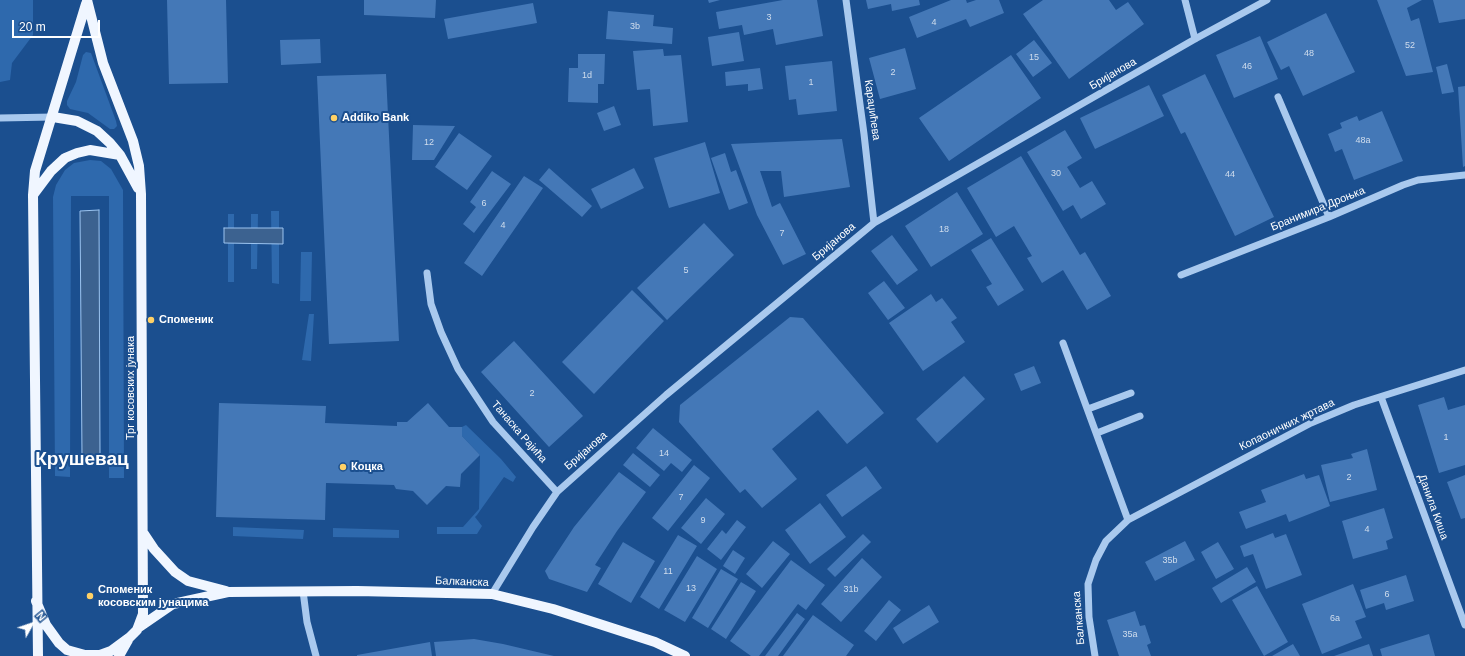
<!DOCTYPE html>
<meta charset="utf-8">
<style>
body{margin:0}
#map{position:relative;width:1465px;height:656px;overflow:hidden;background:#1b4f8f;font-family:Arial,sans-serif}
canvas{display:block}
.north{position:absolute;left:12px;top:604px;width:40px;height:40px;-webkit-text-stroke:3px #1b4f8f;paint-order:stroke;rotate:50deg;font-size:11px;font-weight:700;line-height:16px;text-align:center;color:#fff}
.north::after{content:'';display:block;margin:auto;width:14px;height:18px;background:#fff;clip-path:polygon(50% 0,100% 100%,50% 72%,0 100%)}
.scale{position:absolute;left:12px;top:20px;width:88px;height:18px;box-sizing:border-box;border:2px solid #fff;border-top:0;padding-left:5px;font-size:12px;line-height:14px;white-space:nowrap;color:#fff;-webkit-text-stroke:3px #1b4f8f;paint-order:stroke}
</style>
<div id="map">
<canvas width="1465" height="656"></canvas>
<div class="north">N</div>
<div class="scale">20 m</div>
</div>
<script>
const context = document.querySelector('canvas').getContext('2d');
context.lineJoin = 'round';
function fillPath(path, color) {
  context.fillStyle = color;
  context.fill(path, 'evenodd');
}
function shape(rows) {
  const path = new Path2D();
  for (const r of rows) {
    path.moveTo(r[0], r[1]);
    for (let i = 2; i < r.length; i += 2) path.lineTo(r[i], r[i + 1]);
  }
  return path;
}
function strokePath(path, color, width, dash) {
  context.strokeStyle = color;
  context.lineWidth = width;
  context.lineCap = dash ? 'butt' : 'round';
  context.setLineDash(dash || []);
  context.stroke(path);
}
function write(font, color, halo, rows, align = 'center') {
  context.font = font + ' Arial,sans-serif';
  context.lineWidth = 4;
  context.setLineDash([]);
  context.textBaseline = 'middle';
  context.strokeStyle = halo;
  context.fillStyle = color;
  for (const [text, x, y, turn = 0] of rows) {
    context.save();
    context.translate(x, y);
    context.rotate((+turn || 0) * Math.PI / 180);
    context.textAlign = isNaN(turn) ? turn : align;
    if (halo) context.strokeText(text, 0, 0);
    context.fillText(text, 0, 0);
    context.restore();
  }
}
fillPath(shape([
 [0,0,33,0,33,35,12,63,10,80,0,82],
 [86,52,91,53,116,121,117,126,114,129,110,129,88,113,70,109,67,105,67,101,76,82,83,55],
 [90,160,101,161,111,169,123,190,124,478,109,478,109,196,71,196,70,477,55,476,53,197,56,185,65,170,74,163],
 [271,211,279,211,279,284,272,283],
 [228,214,234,214,234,282,228,282],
 [251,214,258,214,257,269,251,269],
 [301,252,312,252,311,301,300,301],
 [309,314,314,314,311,361,302,360],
 [466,425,501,459,516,477,513,482,504,477,477,515,475,517,482,526,477,534,437,534,437,527,463,527,479,509,480,455,462,436,462,427],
 [233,527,304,530,303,539,233,536],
 [333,528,399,530,399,538,333,537]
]), '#2e69ad');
const water = shape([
 [99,210,100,456,82,456,80,211,99,210],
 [224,228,283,228,283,244,224,243,224,228]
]);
fillPath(water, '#3c6290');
strokePath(water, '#9cc4f0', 1);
fillPath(shape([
 [167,0,226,0,228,83,169,84],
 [364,0,436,0,435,18,364,15],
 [708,0,720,0,709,3],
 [783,0,817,0,823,36,776,45,773,29,744,35,742,25,719,29,716,12],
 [866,0,919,0,920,5,892,11,891,4,868,9],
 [951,0,966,0,967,3,976,0,999,0,1004,13,970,27,966,19,917,38,909,17],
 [1043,0,1109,0,1116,10,1128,2,1144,24,1069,79,1023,14],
 [1377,0,1422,0,1407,8,1411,21,1419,18,1433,72,1406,76],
 [1433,0,1465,0,1465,19,1439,23],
 [533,3,537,23,448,39,444,19],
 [608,11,654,15,653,26,673,28,672,44,606,39],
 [1326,13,1355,72,1303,96,1289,66,1281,70,1267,42],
 [739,32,744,61,712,66,708,37],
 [1260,36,1278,79,1234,98,1216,55],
 [320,39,321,63,281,65,280,40],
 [1034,40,1052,63,1033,77,1016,54],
 [905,48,916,89,880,99,869,58],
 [663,49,664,56,681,55,688,122,653,126,650,89,637,90,633,51],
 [578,54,605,54,604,84,598,84,598,103,568,102,569,68,578,68],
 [1011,55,1041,98,949,161,919,118],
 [832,61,837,111,798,115,796,99,789,100,785,66],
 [1447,64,1454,92,1442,94,1436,67],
 [760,68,763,89,748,91,748,84,726,86,725,72],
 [386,74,399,341,329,344,317,76],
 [1205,74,1274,217,1235,236,1185,132,1181,134,1162,95],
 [1149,85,1164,116,1095,149,1080,118],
 [1465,86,1465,166,1463,167,1458,87],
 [614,106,621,125,604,131,597,113],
 [1382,111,1403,161,1354,180,1342,149,1335,152,1328,134,1342,128,1340,123,1357,116,1359,121],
 [413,125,455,126,434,160,412,160],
 [1065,130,1082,158,1067,167,1080,188,1092,181,1106,204,1081,219,1073,205,1063,211,1027,152],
 [459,133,492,156,467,190,435,167],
 [842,139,850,187,784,197,781,171,760,171,772,207,780,203,806,254,783,265,757,215,731,144],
 [705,142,720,193,669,208,654,158],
 [725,153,731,172,736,170,748,203,729,210,711,158],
 [1021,156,1080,255,1085,252,1111,296,1087,310,1063,270,1042,283,1027,258,1032,256,1014,226,996,237,967,188],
 [549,168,592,206,582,217,539,180],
 [634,168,644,188,601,209,591,189],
 [492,171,511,184,474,233,463,224,476,207,470,202],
 [524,176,543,188,482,276,464,263],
 [957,192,983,234,931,267,905,226],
 [704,223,734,255,667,320,637,288],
 [892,235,918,270,897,285,871,251],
 [991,238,1024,290,998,306,986,287,992,284,971,250],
 [884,281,905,308,888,320,868,293],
 [632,290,664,321,594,394,562,362],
 [931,294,936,302,942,298,957,318,951,322,965,342,923,371,889,323],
 [790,317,803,318,884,413,847,444,818,410,772,449,797,479,762,508,745,489,740,493,679,422,680,405],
 [514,341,583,416,549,447,481,372],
 [1034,366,1041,383,1021,391,1014,374],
 [964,376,985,399,937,443,916,419],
 [1444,397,1448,410,1465,405,1465,465,1439,473,1418,405],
 [219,403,326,406,325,423,397,426,397,422,407,422,428,403,449,427,462,427,462,436,480,455,461,474,460,487,446,486,427,505,413,491,396,489,394,485,326,483,325,520,216,517],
 [653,428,692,460,682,472,671,463,664,471,636,448],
 [1367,449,1377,490,1330,502,1321,465,1353,458,1351,454],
 [633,453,660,475,650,487,623,465],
 [694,465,710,478,668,531,652,518],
 [866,466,882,488,842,517,826,495],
 [619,472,646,492,617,531,595,565,601,568,587,592,549,579,545,571,574,527],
 [1304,474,1306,479,1319,475,1330,506,1289,522,1286,514,1246,529,1239,512,1266,502,1261,490],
 [1465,475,1465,518,1461,519,1447,482],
 [706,498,725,514,701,544,681,528],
 [820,503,846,537,810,564,785,530],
 [1384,508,1393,538,1386,541,1388,549,1353,559,1342,521],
 [737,520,746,527,721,560,707,549,722,530,726,534],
 [1273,533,1275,538,1286,534,1302,575,1266,589,1253,554,1244,557,1240,546],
 [863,534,871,542,835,577,827,569],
 [678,535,697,546,659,609,640,597],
 [773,541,790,554,762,588,746,574],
 [1185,541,1195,560,1155,581,1145,562],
 [623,542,655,561,631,603,598,584],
 [1218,542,1234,569,1216,579,1201,552],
 [733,550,745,558,735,574,723,566],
 [697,556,717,569,685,622,664,610],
 [862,558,882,577,841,622,821,604],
 [791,560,825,585,806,610,798,604,759,656,751,656,730,641],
 [1247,567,1256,582,1221,603,1212,588],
 [721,569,738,579,708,628,692,618],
 [1406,575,1414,601,1386,610,1384,603,1366,609,1360,590],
 [741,582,756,591,726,639,711,629],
 [1353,584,1366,617,1355,621,1362,638,1322,654,1302,604],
 [1257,586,1288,642,1264,656,1232,600],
 [889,600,901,610,876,641,864,631],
 [929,605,939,622,903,644,893,628],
 [1135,611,1140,626,1145,625,1151,643,1147,645,1151,656,1119,656,1107,620],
 [797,613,805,619,778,656,765,656],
 [813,615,854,645,846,656,783,656],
 [1429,634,1435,656,1382,656,1380,649],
 [474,639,503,644,554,656,436,656,434,642],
 [430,642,432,656,357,656,357,655],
 [1293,644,1300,656,1272,656],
 [1369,644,1373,656,1334,656]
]), '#4478b7');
strokePath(shape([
 [846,0,864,134,874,223],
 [1185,0,1195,39],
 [1278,97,1329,217],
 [0,118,53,117],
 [427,273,431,304,441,332,458,369,493,422,557,492],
 [1181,275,1329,217,1403,185,1418,180,1465,175],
 [1063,343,1128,520],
 [1381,397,1465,625],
 [1088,409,1131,393],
 [1097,433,1140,416],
 [303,591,307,622,316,656],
 [492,594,533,527,557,492,666,395,874,223,1195,39,1267,0],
 [1095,656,1089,617,1088,584,1096,560,1106,541,1128,520,1311,423,1354,405,1465,370]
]), '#a9c9ee', 7);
strokePath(shape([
 [53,117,77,121,97,131,110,143,120,155,138,188],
 [33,195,51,171,65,158,77,153,90,150,120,155],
 [144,534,154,549,175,572,188,581,226,591],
 [36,601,46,625,59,643,67,650,85,655,100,655,111,651,130,637,137,630,143,614,141,194,139,166,133,141,103,63,87,0],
 [138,628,173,604,228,592,357,591,492,594,553,609,655,642,685,656],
 [38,656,33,195,35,171,86,4],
 [119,656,128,640]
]), '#f0f6ff', 10);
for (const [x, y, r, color] of [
 [334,118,4,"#ffd166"],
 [151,320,4,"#ffd166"],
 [343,467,4,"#ffd166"],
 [90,596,4,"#ffd166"]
]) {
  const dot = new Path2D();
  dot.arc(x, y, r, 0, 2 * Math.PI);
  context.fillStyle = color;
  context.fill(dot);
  strokePath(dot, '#1b4f8f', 1.5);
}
write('9px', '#d0dded', null, [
 ["3",769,18],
 ["4",934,23],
 ["3b",635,27],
 ["52",1410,46],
 ["48",1309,54],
 ["15",1034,58],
 ["46",1247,67],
 ["2",893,73],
 ["1d",587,76],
 ["1",811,83],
 ["48a",1363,141],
 ["12",429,143],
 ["30",1056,174],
 ["44",1230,175],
 ["6",484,204],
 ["4",503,226],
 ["18",944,230],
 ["7",782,234],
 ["5",686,271],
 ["2",532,394],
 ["1",1446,438],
 ["14",664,454],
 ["2",1349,478],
 ["7",681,498],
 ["9",703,521],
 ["4",1367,530],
 ["35b",1170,561],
 ["11",668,572],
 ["13",691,589],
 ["31b",851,590],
 ["6",1387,595],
 ["6a",1335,619],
 ["35a",1130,635]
]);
write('11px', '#fff', '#1b4f8f', [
 ["Бријанова",1113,74,-30],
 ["Караџићева",872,110,82],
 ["Бранимира Дроњка",1318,209,-22],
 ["Бријанова",834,242,-40],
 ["Трг косовских јунака",131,388,-90],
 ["Копаоничких жртава",1287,425,-26],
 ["Танаска Рајића",519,432,49],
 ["Бријанова",586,451,-41],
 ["Данила Киша",1433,507,70],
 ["Балканска",462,582,2],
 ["Балканска",1079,618,-95]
]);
write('bold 11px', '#fff', '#1b4f8f', [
 ["Addiko Bank",342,118],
 ["Споменик",159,320],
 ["Коцка",351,467],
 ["Споменик",98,590],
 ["косовским јунацима",98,603]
], 'left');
write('bold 19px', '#fff', '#1b4f8f', [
 ["Крушевац",82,460]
]);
</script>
